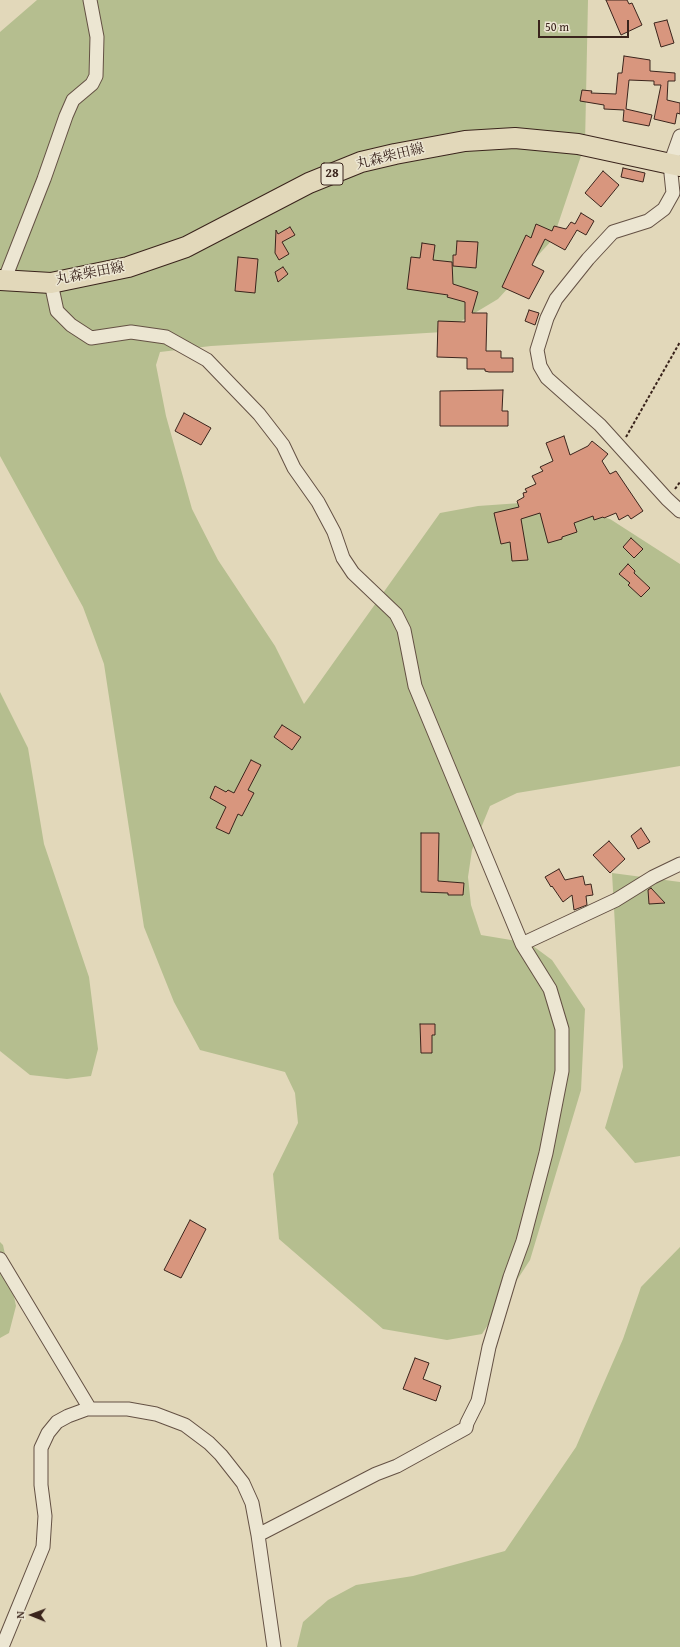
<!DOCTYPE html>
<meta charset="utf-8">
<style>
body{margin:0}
#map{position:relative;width:680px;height:1647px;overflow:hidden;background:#e2d8ba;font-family:"Gentium Book Plus",serif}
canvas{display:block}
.north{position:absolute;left:12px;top:1595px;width:40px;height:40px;-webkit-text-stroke:3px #ece6d2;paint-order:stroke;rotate:271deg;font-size:11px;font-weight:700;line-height:16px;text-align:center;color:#3a241c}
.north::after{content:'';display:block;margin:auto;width:14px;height:18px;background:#3a241c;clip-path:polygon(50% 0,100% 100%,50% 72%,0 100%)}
.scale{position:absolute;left:538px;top:20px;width:91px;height:18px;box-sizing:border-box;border:2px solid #3a241c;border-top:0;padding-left:5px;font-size:12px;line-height:14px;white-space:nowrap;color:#3a241c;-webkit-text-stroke:3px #ece6d2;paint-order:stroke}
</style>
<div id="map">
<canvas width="680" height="1647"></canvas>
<div class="north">N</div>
<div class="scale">50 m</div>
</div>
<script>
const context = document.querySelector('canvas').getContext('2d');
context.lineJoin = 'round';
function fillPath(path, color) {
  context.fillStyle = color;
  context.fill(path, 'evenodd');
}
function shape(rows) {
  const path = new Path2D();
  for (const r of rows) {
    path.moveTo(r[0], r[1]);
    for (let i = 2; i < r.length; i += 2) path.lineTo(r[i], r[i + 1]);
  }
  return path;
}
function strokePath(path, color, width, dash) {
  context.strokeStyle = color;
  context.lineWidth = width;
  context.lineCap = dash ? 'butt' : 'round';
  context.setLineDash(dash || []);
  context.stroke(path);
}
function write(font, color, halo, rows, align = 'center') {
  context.font = font + ' "Gentium Book Plus","Noto Serif JP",serif';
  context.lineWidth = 3;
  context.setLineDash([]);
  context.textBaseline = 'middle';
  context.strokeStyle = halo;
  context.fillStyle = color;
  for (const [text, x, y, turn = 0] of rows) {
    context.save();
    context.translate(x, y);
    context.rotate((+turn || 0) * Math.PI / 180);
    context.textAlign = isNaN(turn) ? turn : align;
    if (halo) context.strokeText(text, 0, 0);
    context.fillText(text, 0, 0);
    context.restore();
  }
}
fillPath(shape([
 [37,0,588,0,585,144,553,239,498,299,443,332,211,346,160,352,156,365,166,416,192,509,218,560,275,646,304,704,440,513,478,506,549,501,610,519,680,564,680,766,517,793,490,806,472,850,468,877,471,905,481,935,529,943,552,960,585,1009,581,1090,530,1260,482,1334,447,1340,383,1329,279,1239,273,1174,298,1123,295,1093,285,1072,200,1050,174,1002,144,927,104,664,83,607,0,456,0,32],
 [0,692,28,748,44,844,89,977,98,1049,91,1076,67,1079,30,1075,0,1051],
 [612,873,680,882,680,1156,635,1163,605,1128,623,1067],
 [0,1242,3,1245,16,1306,9,1333,0,1338],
 [680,1247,680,1647,297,1647,303,1622,328,1600,356,1585,413,1576,505,1551,576,1447,623,1339,641,1287]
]), '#b5be8f');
const building = shape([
 [606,0,627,0,629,4,632,3,642,25,621,35,606,0],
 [667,20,674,43,661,47,654,23,667,20],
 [624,56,650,60,650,71,675,73,675,81,668,81,667,100,680,103,680,114,677,113,675,124,654,119,661,85,654,85,654,81,629,80,626,109,652,115,649,126,623,121,624,110,604,109,604,105,580,101,582,90,592,91,591,93,616,94,618,73,622,73,624,56],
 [623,168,645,173,643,182,621,177,623,168],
 [603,171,619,185,601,207,585,193,603,171],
 [581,213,594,221,586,235,577,230,565,250,545,239,532,265,544,271,529,299,502,287,526,235,531,238,536,224,552,231,554,226,566,229,571,222,575,224,581,213],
 [290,227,295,235,282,242,289,254,279,260,275,253,276,230,278,234,290,227],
 [457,241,478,242,476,268,453,266,453,255,456,255,457,241],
 [422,243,435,245,433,260,452,262,453,284,478,292,472,313,487,313,486,351,501,351,501,358,513,358,513,372,489,372,485,371,485,369,467,369,467,358,437,357,438,321,465,322,465,302,447,297,448,295,407,289,411,257,420,258,422,243],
 [238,257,258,259,255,293,235,291,238,257],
 [283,267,288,274,278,282,275,272,283,267],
 [529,310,539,313,535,325,525,321,529,310],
 [503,390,502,411,508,411,508,426,440,426,440,391,503,390],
 [184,413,211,428,201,445,175,431,184,413],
 [564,436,570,455,588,446,592,441,608,454,602,461,610,474,616,471,643,511,631,519,628,515,619,520,616,513,604,518,603,517,594,520,593,516,574,523,577,532,562,537,562,539,548,543,540,513,521,519,528,560,512,561,510,542,501,544,494,513,519,507,517,501,524,497,523,493,527,492,525,489,536,484,532,476,543,471,540,467,553,461,546,443,564,436],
 [631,538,643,549,634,558,623,547,631,538],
 [628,564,635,571,634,573,650,588,641,597,628,585,630,583,619,574,628,564],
 [282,725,301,737,292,750,274,737,282,725],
 [251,760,261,765,248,790,254,793,242,816,238,814,229,834,216,828,226,807,210,798,215,786,226,792,228,790,234,793,251,760],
 [641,828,650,842,638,849,631,836,641,828],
 [421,833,439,833,438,881,464,883,463,895,448,895,448,893,421,892,421,833],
 [609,841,625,859,610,873,593,855,609,841],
 [559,869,565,880,583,876,585,885,591,884,593,895,586,896,587,905,574,910,572,895,563,902,552,886,551,887,545,877,559,869],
 [651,888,665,903,649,904,648,890,651,888],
 [420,1024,435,1024,435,1035,432,1035,432,1053,421,1053,420,1024],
 [190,1220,206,1229,181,1278,164,1270,190,1220],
 [415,1358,429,1363,423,1379,441,1386,436,1401,403,1389,415,1358]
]);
fillPath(building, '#d8967e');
strokePath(building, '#3a241c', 1);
const street = shape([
 [680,136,670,164,673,193,664,209,648,221,613,232,588,259,556,299,547,318,537,350,540,366,547,378,600,425,667,499,680,511],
 [4,281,44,179,66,116,73,100,92,84,96,76,97,37,90,0],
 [51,283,57,311,71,325,91,338,131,332,166,337,207,360,259,414,283,445,294,468,318,502,334,532,343,558,353,573,396,614,404,630,415,686,522,944,550,989,562,1029,562,1071,546,1153,523,1241,510,1277,489,1347,478,1401,467,1423,466,1428,397,1466,376,1474,258,1535],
 [522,944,616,900,653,877,680,864],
 [0,1259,90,1409],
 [2,1647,43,1547,45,1516,41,1485,41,1448,48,1433,57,1422,68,1416,87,1409,128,1409,156,1414,185,1425,209,1443,221,1455,243,1483,252,1503,258,1535,274,1647]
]);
const primary = shape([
 [0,280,51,283,128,267,186,247,309,183,361,162,395,154,465,141,515,138,578,144,680,166]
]);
strokePath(street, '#645144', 15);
strokePath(primary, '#3a241c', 22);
strokePath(shape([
 [626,437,680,342],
 [675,489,680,482]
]), '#3a241c', 2, [3, 2]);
strokePath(street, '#ece6d2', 13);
strokePath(primary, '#e2d8ba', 20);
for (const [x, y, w] of [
 [332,174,22]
]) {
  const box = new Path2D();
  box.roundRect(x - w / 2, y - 11, w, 22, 3);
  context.fillStyle = '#ece6d2';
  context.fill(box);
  strokePath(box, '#3a241c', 1);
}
write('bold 13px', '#3a241c', null, [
 ["28",332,174]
]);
write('14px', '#3a241c', '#ece6d2', [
 ["丸森柴田線",390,157,-14],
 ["丸森柴田線",90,274,-11]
]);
</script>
